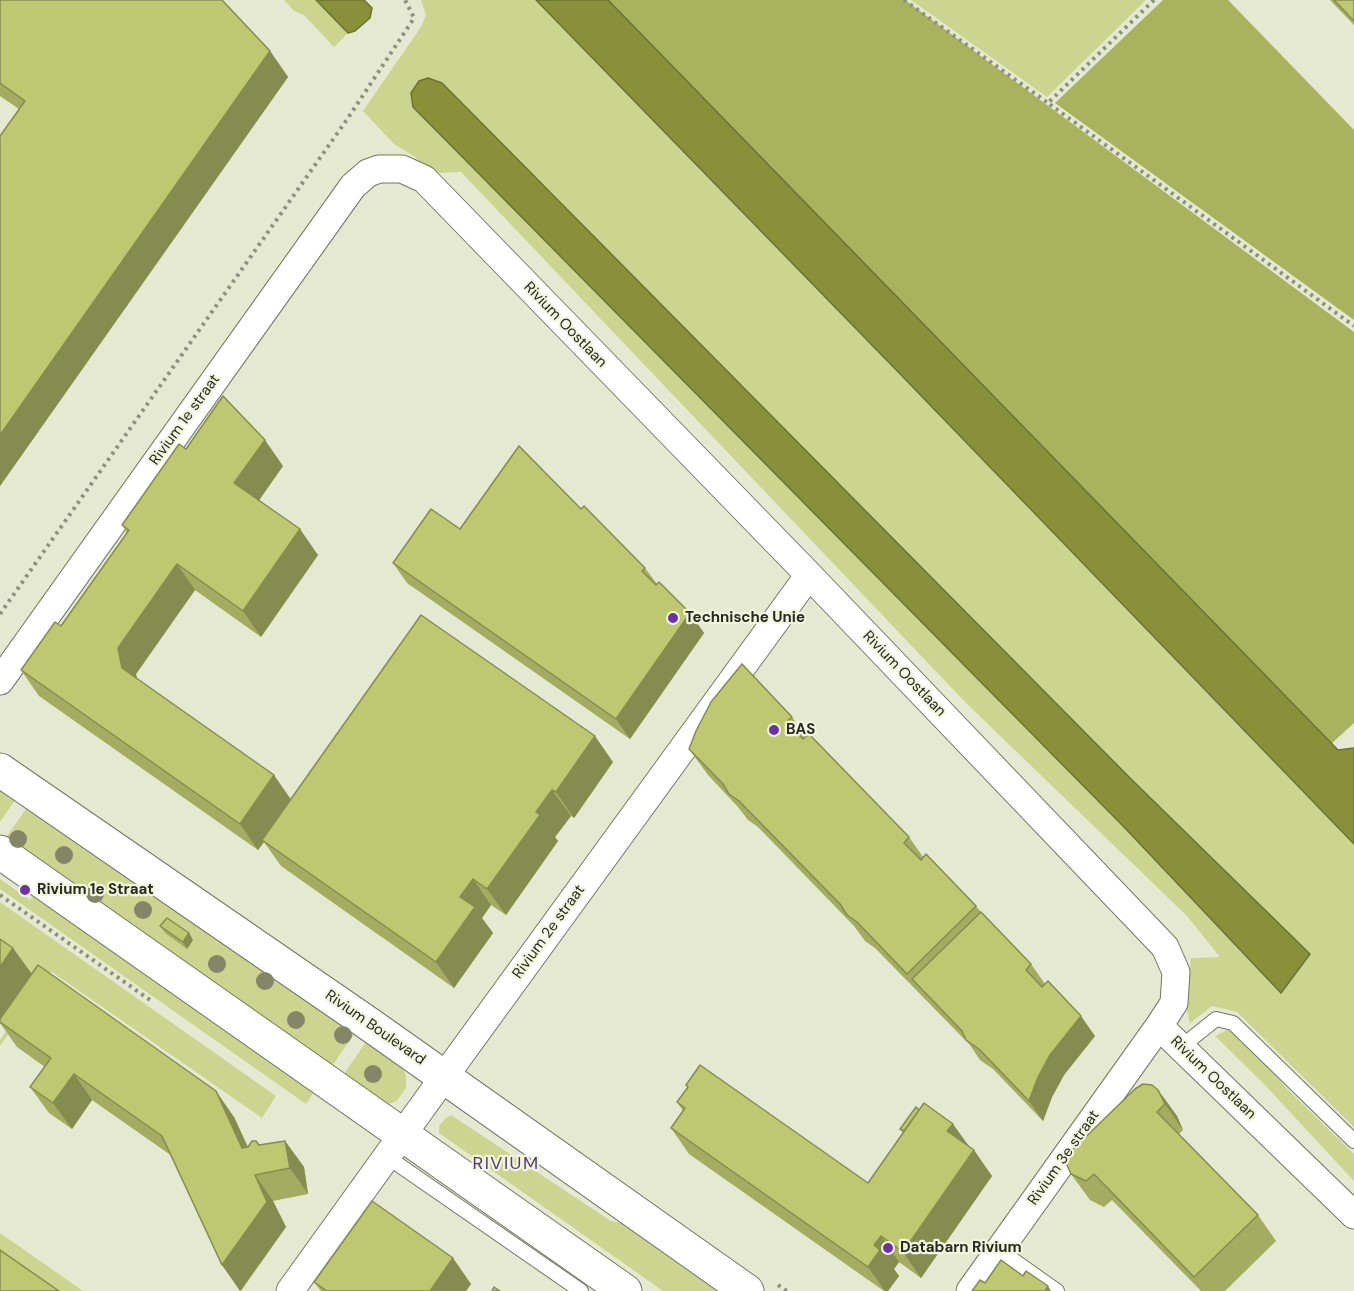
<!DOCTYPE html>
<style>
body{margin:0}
canvas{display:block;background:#e5e9d1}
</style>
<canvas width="1354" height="1291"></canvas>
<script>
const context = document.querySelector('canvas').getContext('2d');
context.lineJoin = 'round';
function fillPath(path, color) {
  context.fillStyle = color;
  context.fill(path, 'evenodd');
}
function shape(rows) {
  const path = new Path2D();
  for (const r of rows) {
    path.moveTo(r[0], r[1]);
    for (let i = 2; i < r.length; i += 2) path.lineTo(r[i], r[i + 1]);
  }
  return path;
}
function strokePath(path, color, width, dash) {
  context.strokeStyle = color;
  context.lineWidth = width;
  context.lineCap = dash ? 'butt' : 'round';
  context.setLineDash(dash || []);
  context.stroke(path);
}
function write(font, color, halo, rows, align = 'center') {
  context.font = font + ' "DM Sans",sans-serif';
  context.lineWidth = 4.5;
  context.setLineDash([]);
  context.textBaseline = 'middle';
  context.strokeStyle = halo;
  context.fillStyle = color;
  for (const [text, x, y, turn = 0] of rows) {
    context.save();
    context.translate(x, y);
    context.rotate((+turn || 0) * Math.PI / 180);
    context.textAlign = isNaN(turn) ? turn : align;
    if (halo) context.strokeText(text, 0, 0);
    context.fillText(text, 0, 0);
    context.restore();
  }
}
fillPath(shape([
 [284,0,316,0,348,33,334,47,304,15,294,11],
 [421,0,536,0,905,379,1354,844,1354,1127,1237,1012,1212,1006,1190,1023,1187,1010,1191,958,1220,957,1187,916,965,702,461,172,431,173,415,157,394,144,363,111,421,27,426,15],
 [1131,779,1309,954,1280,992,1124,827],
 [911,0,1146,0,1047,97],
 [0,780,20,793,0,822],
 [31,802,357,1030,328,1072,2,843],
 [0,879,30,900,37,890,317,1087,306,1104,0,889],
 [0,902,276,1096,262,1118,52,972,0,1046,0,1040,41,981,0,952],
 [1227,1030,1242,1036,1288,1090,1354,1154,1354,1181,1264,1084,1215,1036],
 [368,1039,401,1066,406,1075,406,1088,397,1101,388,1104,379,1103,339,1081],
 [451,1115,611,1221,629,1224,726,1291,663,1291,439,1133,439,1126,445,1119],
 [0,1233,83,1291,40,1291,0,1263]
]), '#ccd58f');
fillPath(shape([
 [608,0,905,0,1354,332,1354,723,1331,744],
 [1163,0,1228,0,1354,130,1354,320,1055,103]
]), '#a9b35d');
const water = shape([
 [316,0,364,0,372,8,370,18,355,31,348,33,316,0],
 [536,0,608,0,1338,750,1354,748,1354,844,905,379,536,0],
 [428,78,442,83,1131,779,1310,954,1281,993,1124,827,413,107,411,93,419,81,428,78]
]);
fillPath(water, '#88913a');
strokePath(water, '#6b7232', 1.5);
const service = shape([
 [1181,1047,1216,1019,1233,1023,1354,1141],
 [386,1156,581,1291],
 [999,1250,1057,1291]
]);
const minor = shape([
 [0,681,353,186,368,173,379,169,402,169,424,179,809,575,1165,947,1176,972,1174,1003,1159,1026,1354,1215],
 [290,1291,444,1077,809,575],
 [970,1291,1159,1026]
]);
const tertiary = shape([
 [0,770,369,1024,747,1291],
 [0,852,625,1291]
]);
strokePath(service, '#737762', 16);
strokePath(minor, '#737762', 29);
strokePath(tertiary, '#737762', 35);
strokePath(shape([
 [904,0,1048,103],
 [1154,0,1048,103,1354,326],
 [0,614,348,118,414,18,405,0],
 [0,895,153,1002],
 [778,1285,787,1291]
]), '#8d907f', 4, [3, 4.5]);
strokePath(service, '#fff', 14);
strokePath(minor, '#fff', 27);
strokePath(tertiary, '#fff', 33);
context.fillStyle = '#838768';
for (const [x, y] of [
 [18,839],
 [64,855],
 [95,894],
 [143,910],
 [217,964],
 [265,981],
 [296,1020],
 [343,1035],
 [373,1074]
]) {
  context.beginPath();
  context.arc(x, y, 9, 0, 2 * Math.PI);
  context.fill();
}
fillPath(shape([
 [0,0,270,51,288,77,0,486,0,136,19,109,0,96],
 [1330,0,1354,0,1354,25],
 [186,449,283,466,259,500,318,555,261,637,195,590,136,674,137,679,291,800,613,762,574,818,571,816,555,837,558,841,506,915,491,905,482,918,493,933,454,988,281,866,264,842,258,850,39,696,21,670,61,626,127,533,122,525],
 [460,529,645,568,657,584,690,613,704,633,630,739,407,583,393,563],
 [792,717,806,736,909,837,923,857,976,906,981,912,1031,964,1045,984,1095,1036,1064,1075,1052,1097,1043,1121,993,1069,980,1060,970,1045,875,948,865,941,854,926,758,827,748,820,738,807,708,775,689,749],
 [160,926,193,940,187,949,165,933],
 [0,939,32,974,234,1117,248,1147,285,1141,304,1167,308,1194,273,1201,286,1227,241,1291,222,1265,172,1156,92,1100,72,1129,49,1113,30,1087,45,1067,17,1047,0,1023],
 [686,1085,868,1183,903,1133,900,1129,970,1147,992,1176,921,1278,899,1262,894,1269,899,1276,888,1291,884,1291,689,1154,671,1128,683,1111,677,1102,688,1087],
 [1158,1090,1177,1116,1183,1130,1179,1134,1258,1215,1276,1241,1225,1291,1201,1291,1112,1200,1104,1207,1090,1200,1071,1174],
 [314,1282,471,1284,466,1291,321,1291]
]), '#a3ac61');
fillPath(shape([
 [270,51,288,77,0,486,0,435],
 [265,440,283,466,253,509,234,483],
 [300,529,318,555,261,637,243,611],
 [177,564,195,590,136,674,140,694,122,668,118,648],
 [690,613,704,633,630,739,616,719],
 [595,736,613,762,574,818,556,792],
 [274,775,292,801,262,840,264,842,258,850,240,824],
 [552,790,571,816,555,837,558,841,506,915,487,889,536,812],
 [473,879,491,905,482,918,493,933,454,988,436,962,460,897],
 [189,933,193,940,187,949,183,942],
 [13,948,32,974,0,1019,0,967],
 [1081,1016,1095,1036,1064,1075,1052,1097,1043,1121,1029,1101,1038,1077,1050,1055],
 [74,1074,92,1100,72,1129,53,1103],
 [1158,1090,1177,1116,1183,1130,1165,1104],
 [216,1091,234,1117,260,1174,242,1148],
 [953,1124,971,1149,947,1131],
 [285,1141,304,1167,308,1194,290,1168],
 [974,1150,992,1176,921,1278,903,1252],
 [255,1175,273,1201,286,1227,240,1291,222,1265],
 [881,1236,899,1262,894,1269,899,1276,888,1291,885,1291,868,1267,874,1245],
 [453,1258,471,1284,466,1291,430,1291],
 [1048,1286,1051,1291,1045,1291]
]), '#848c4f');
const building = shape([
 [0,0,222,0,270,51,0,435,0,136,25,101,0,83,0,0],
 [1334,0,1354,0,1354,21,1334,0],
 [223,396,265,440,234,483,300,529,243,611,177,564,118,648,122,668,274,775,240,824,21,670,55,622,61,626,129,530,122,525,179,444,186,449,223,396],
 [519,446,581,509,584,506,645,568,642,571,656,585,659,582,690,613,616,719,393,563,431,509,460,529,519,446],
 [421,615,595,736,556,792,552,790,536,812,540,815,487,889,473,879,460,897,475,907,436,962,262,840,421,615],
 [742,664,792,717,786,722,803,739,809,734,909,837,904,843,921,860,926,854,976,906,907,974,857,922,847,915,840,904,739,801,729,794,723,784,689,749,696,731,711,702,742,664],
 [981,912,1031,964,1026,970,1042,987,1048,981,1081,1016,1050,1055,1038,1077,1029,1101,979,1049,966,1040,962,1031,912,979,981,912],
 [167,918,189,933,183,942,160,926,167,918],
 [0,939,13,948,0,967,0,939],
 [38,965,216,1091,242,1148,248,1147,252,1141,256,1141,259,1145,285,1141,290,1168,255,1175,267,1202,222,1265,162,1136,74,1074,53,1103,30,1087,51,1058,0,1022,0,1019,38,965],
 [700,1065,868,1183,924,1103,953,1124,947,1131,974,1150,903,1252,881,1236,874,1245,880,1250,868,1267,671,1128,685,1108,677,1102,688,1087,686,1085,700,1065],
 [1143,1084,1152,1085,1158,1090,1165,1104,1157,1112,1258,1215,1194,1277,1094,1174,1086,1181,1071,1174,1066,1163,1070,1152,1135,1089,1143,1084],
 [916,1107,919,1110,904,1131,900,1129,916,1107],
 [372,1201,453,1258,430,1291,327,1291,314,1282,372,1201],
 [0,1250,59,1291,0,1291,0,1250],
 [1001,1260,1023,1276,1026,1271,1048,1286,1045,1291,972,1291,980,1280,985,1283,1001,1260],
 [494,1287,500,1291,492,1291,494,1287]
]);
fillPath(building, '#bdc871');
strokePath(building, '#848c4f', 1.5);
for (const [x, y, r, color] of [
 [673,618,6,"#6b31a7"],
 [774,730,6,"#6b31a7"],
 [25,890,6,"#6b31a7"],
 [888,1248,6,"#6b31a7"]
]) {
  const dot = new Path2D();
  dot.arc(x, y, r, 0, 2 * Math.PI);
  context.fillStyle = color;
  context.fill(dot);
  strokePath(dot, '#f2f6de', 2);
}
write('15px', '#282920', '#f2f6de', [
 ["Rivium Oostlaan",565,325,46],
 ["Rivium 1e straat",185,420,-54],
 ["Rivium Oostlaan",904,674,46],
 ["Rivium 2e straat",549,932,-54],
 ["Rivium Boulevard",375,1028,35],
 ["Rivium Oostlaan",1213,1078,44],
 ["Rivium 3e straat",1064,1158,-55]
]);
write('bold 15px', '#282920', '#f2f6de', [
 ["Technische Unie",685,618],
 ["BAS",786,730],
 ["Rivium 1e Straat",37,890],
 ["Databarn Rivium",900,1248]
], 'left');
context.letterSpacing = '1.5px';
write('18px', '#533974', '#f2f6de', [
 ["RIVIUM",506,1164]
]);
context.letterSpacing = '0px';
</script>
